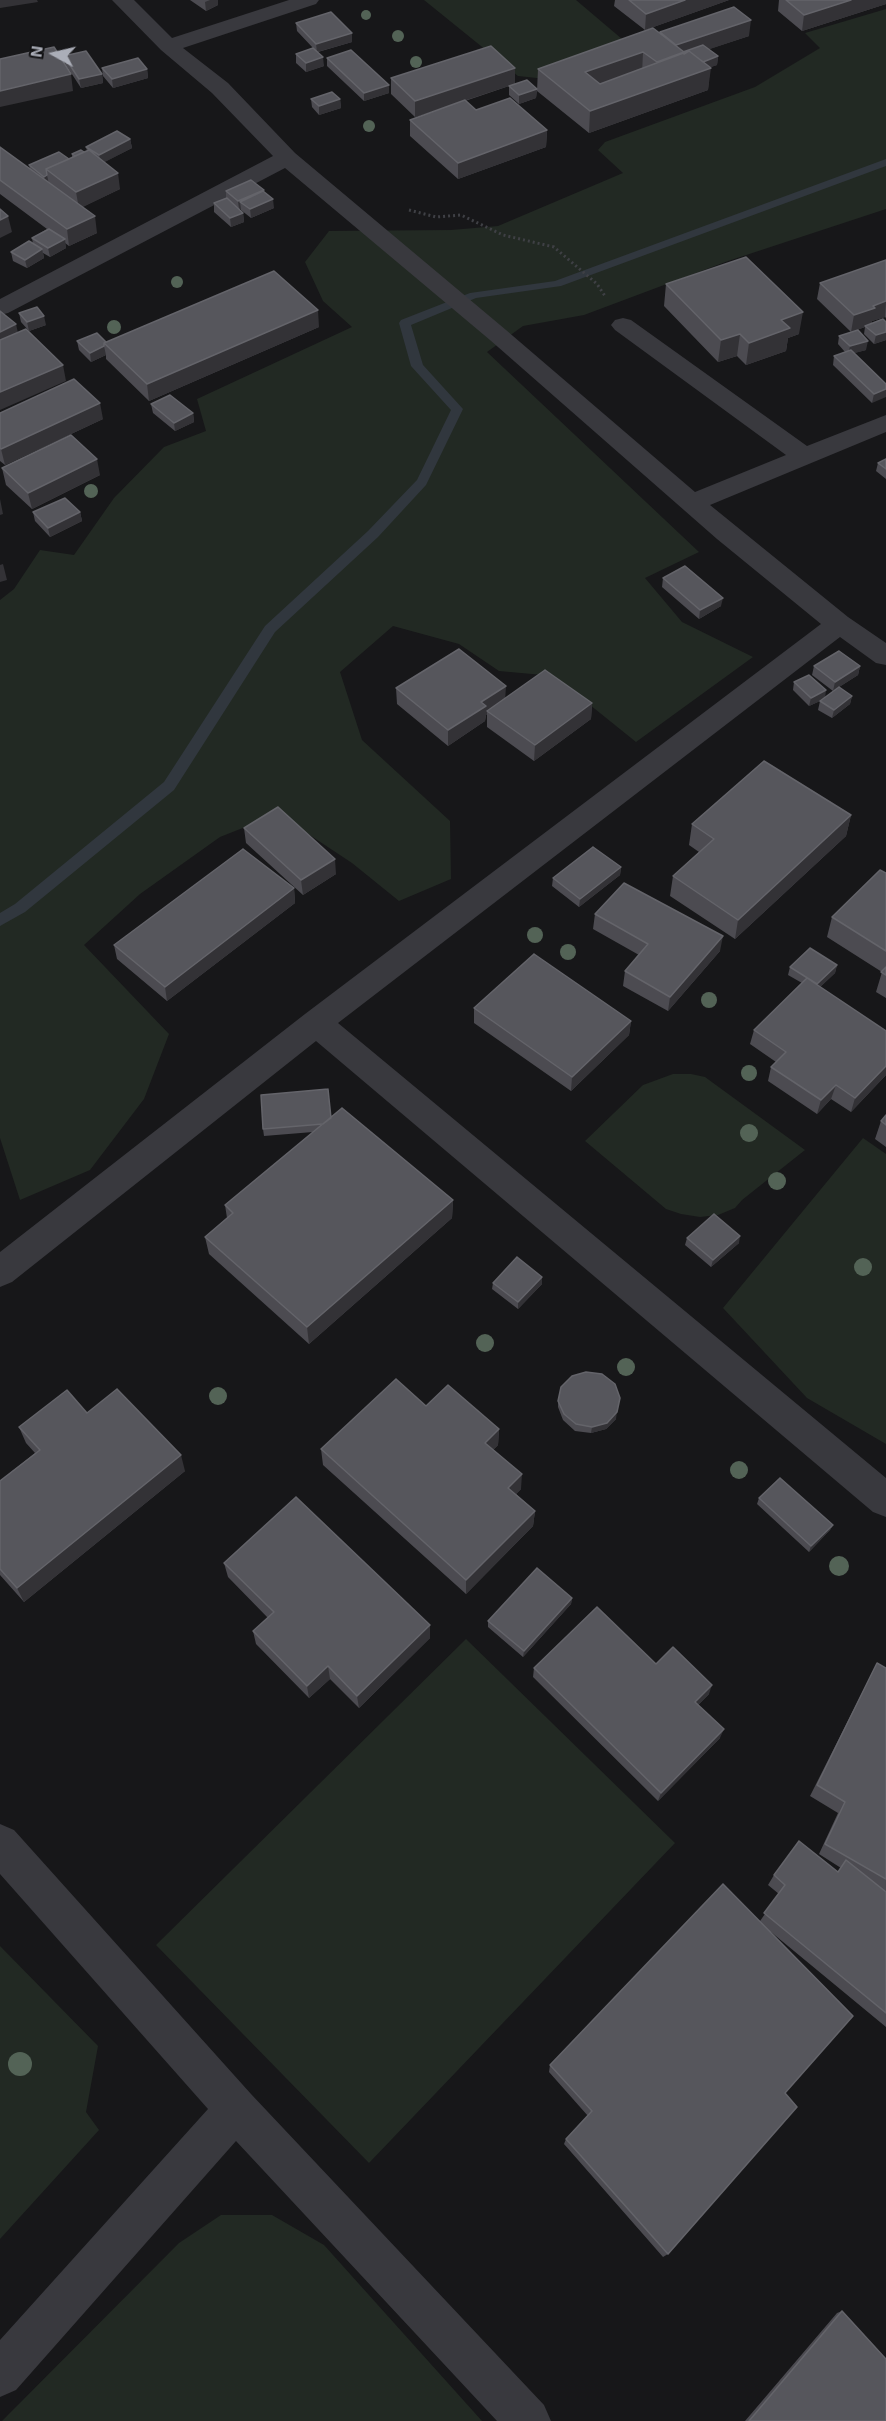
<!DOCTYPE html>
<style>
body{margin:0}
#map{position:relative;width:886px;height:2421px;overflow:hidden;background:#171719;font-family:"Exo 2",sans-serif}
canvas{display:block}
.north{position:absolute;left:24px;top:24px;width:60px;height:60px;-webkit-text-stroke:4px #121214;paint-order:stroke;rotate:278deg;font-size:16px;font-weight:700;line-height:24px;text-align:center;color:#abaeb8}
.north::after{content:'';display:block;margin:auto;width:21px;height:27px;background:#abaeb8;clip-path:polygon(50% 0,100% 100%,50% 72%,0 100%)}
</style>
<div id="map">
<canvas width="886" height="2421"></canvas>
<div class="north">N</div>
</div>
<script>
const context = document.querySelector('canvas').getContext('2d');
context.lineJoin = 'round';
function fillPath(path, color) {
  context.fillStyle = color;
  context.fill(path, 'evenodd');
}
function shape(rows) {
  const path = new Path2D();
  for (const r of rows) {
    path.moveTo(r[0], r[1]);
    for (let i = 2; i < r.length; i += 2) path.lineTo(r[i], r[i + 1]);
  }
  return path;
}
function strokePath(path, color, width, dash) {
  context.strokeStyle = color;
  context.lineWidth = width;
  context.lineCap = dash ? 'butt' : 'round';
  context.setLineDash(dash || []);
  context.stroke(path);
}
fillPath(shape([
 [424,0,576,0,622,39,621,53,546,79,518,76],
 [886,9,886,209,728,261,584,315,523,326,487,352,699,552,645,578,682,622,753,657,636,742,554,676,499,671,459,644,393,626,340,672,362,740,450,821,451,879,399,901,352,863,278,814,220,837,140,894,84,945,169,1034,144,1099,90,1170,20,1200,0,1138,0,600,14,589,40,550,74,555,114,498,164,447,206,431,197,399,352,327,323,301,305,262,329,231,451,230,498,226,623,173,598,150,605,142,755,87,820,48,805,33],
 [673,1074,691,1074,705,1077,805,1150,742,1200,735,1208,718,1215,700,1217,681,1214,666,1209,585,1141,643,1085],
 [863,1138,886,1154,886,1444,807,1398,723,1308],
 [466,1639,675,1843,369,2163,156,1945],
 [0,1946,98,2046,86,2112,99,2130,0,2239],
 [221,2215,272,2215,324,2245,482,2421,2,2421,179,2243]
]), '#222923');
fillPath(shape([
 [886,159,886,166,561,286,476,298,411,325,423,365,463,409,426,485,378,537,275,632,174,790,25,912,0,926,0,913,15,904,164,782,265,626,368,531,417,480,451,410,411,366,399,323,401,320,470,293,555,281,886,159]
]), '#31373e');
strokePath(shape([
 [409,210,436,217,461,215,503,235,554,247,597,284,605,296]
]), '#3f4045', 3, [2, 3]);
fillPath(shape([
 [112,0,134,0,172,38,289,0,319,0,316,4,183,48,228,83,295,153,506,330,695,492,786,455,615,330,611,325,615,320,623,318,631,320,807,446,886,415,886,432,710,505,848,617,886,643,886,665,876,663,840,637,338,1023,886,1478,886,1517,873,1512,316,1041,12,1282,0,1287,0,1252,305,1014,821,624,717,539,490,340,285,168,8,313,0,315,0,299,273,156,212,93,161,50,112,0],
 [0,1824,14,1830,251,2094,544,2405,551,2421,497,2421,236,2141,16,2390,0,2397,0,2340,208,2109,0,1874,0,1824]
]), '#39393e');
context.fillStyle = '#536356';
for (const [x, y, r] of [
 [366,15,5],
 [398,36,6],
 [416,62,6],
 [369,126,6],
 [177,282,6],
 [114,327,7],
 [91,491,7],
 [535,935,8],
 [568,952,8],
 [709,1000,8],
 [749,1073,8],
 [749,1133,9],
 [777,1181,9],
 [863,1267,9],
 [485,1343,9],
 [626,1367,9],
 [218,1396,9],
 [739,1470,9],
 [839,1566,10],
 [20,2064,12]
]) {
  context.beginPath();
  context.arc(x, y, r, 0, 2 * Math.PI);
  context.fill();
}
fillPath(shape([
 [190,0,218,0,218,5,206,11],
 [615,0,729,0,645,30,614,6],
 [779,0,886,0,886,4,802,31,778,11],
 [296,23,352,33,352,42,318,52,324,66,306,72,296,63,296,54,313,48,297,31],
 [660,32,749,36,709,49,718,56,717,65,710,67,708,90,589,133,537,91,538,69,660,34],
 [64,56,102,74,103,83,81,88,66,65],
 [327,58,389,93,364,101,327,66],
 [102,68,147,69,148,78,113,88,103,76],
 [391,78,515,84,537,89,536,98,519,104,509,95,509,86,465,101,476,110,547,130,546,147,458,179,410,136,410,120,450,105,415,117,391,94],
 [311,99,340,99,341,108,319,115,312,107],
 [130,139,132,148,104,162,120,189,82,207,97,233,69,246,65,243,66,248,50,257,43,253,44,258,27,268,13,261,11,252,33,244,32,238,47,229,0,194,0,147,30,169,29,165,69,159,72,158,72,154,84,152,87,151,86,147],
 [264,190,264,192,274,208,251,218,241,210,241,209,239,209,243,213,244,222,231,227,214,212,214,203,226,198,226,191],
 [886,260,886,318,885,317,872,321,872,323,886,322,886,340,874,344,864,334,865,327,851,332,817,299,820,283],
 [666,284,799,334,788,338,786,351,746,365,737,356,718,362,664,306],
 [19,313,46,325,29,331,21,322],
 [319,327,149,401,106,359,106,355,91,362,79,350,77,341,106,342],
 [839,336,866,350,854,353,886,384,872,403,833,365,834,356,845,352,838,344],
 [151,404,193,413,194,422,175,431,153,413],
 [0,413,103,419,5,465,0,461],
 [886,459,886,479,876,471,878,463],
 [2,468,100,475,32,509,6,485],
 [33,512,80,512,82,521,50,537,35,521],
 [663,578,721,606,699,619,662,587],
 [814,666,860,666,858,675,839,687,852,696,850,704,832,718,818,710,820,701,822,700,809,706,793,690,794,682,825,698,839,687,833,691,812,675],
 [396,688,505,698,592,703,591,719,534,761,487,727,487,714,486,715,485,721,448,746,397,704],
 [851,815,846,836,735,939,670,896,673,876,699,852,689,845,692,824],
 [244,828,336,874,303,895,246,843],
 [621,867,620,875,579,907,552,886,553,878],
 [886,873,886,998,876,992,882,972,827,937,832,917],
 [294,888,295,903,167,1001,117,959,114,945],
 [595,914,720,951,668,1011,623,986,625,971,639,955,593,929],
 [837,965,835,973,820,987,886,1031,886,1075,851,1112,831,1099,817,1114,768,1081,771,1067,776,1062,750,1044,754,1030,802,983,788,975,790,967],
 [474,1008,631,1021,629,1035,571,1091,474,1023],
 [886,1115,886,1147,875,1139,881,1121],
 [331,1118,453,1200,452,1218,309,1344,209,1254,205,1237,227,1218,225,1205,313,1132,264,1136,263,1129],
 [687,1238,739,1243,711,1267,685,1245],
 [493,1283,542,1284,518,1309,492,1289],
 [558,1401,616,1419,606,1429,591,1433,575,1431,563,1420,558,1407],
 [426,1406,499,1429,498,1445,493,1450,521,1489,516,1494,535,1511,533,1526,466,1594,323,1465,321,1449],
 [87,1413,185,1471,24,1602,0,1575,0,1481,35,1453,26,1443,19,1427],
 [759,1498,833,1525,830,1530,809,1552,757,1504],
 [224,1563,430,1625,430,1638,359,1708,330,1679,309,1698,256,1644,253,1631,268,1618,228,1577],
 [572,1598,571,1604,523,1657,488,1627,488,1621],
 [877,1663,886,1668,886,2027,771,1932,785,2093,668,2254,663,2257,564,2144,566,2139,588,2116,549,2072,550,2065,760,1921,779,1894,768,1885,774,1875,838,1872,841,1868,819,1854,838,1813,810,1796],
 [534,1668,709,1694,698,1705,720,1738,658,1801,533,1677],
 [842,2311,886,2421,745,2421,837,2313]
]), '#4c4b51');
fillPath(shape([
 [0,0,37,0,38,2,0,8],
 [210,0,218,0,218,5,206,11,205,2],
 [685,0,729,0,645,30,646,14],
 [851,0,886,0,886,4,802,31,804,15],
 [751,20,749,36,683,58,655,84,657,62,675,55,676,45],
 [352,33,352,42,317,52,316,44],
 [643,52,642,74,584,94,585,72],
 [718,56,717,65,690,75,691,66],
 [323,57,324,66,306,72,306,63],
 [515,68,515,84,415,117,415,101],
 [711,68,708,90,589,133,590,111],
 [147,69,148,78,113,88,112,79],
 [71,74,73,91,0,107,0,91],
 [102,74,103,83,81,88,79,79],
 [389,85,389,93,364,101,364,93],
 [537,89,536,98,519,104,519,95],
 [340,99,341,108,319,115,319,106],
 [547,130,546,147,458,179,458,163],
 [130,139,132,148,101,164,99,155],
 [118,173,120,189,79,209,76,192],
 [47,175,49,184,46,185,44,177],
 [264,190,265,198,240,202,241,209,239,209,238,201],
 [273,199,274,208,251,218,250,209],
 [243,213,244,222,231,227,230,218],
 [8,216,12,232,0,238,0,220],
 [95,216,97,233,69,246,67,229],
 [65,239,66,248,50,257,48,248],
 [42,249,44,258,27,268,25,260],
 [886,301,885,317,872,321,872,325,865,326,865,327,851,332,854,315,873,306],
 [318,310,319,327,149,401,147,384],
 [803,312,799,334,788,338,786,351,746,365,749,343,781,320],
 [44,316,46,325,29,331,27,322],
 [16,324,18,333,0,342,0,332],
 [886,332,886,340,874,344,876,335],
 [740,334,737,356,718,362,721,340],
 [868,341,866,350,848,355,850,346],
 [104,346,106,355,91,362,90,353],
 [63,365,66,381,0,410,0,392],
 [886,389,886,397,872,403,874,394],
 [100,403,103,419,5,465,1,449],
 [193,413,194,422,175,431,174,423],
 [97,459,100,475,32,509,28,493],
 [0,499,3,514,0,515],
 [80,512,82,521,50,537,48,528],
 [3,564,7,580,0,582,0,565],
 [723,598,721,606,699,619,700,610],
 [860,666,858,675,833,691,835,682],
 [506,686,505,702,487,711,487,714,486,715,485,721,448,746,448,730,481,702],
 [826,690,825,699,809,706,811,698],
 [852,696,850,704,832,718,834,710],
 [592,703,591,719,534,761,535,745],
 [851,815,846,836,735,939,738,920],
 [335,859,336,874,303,895,301,880],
 [621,867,620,875,579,907,580,899],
 [294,888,295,903,167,1001,165,987],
 [723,936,720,951,668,1011,670,997],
 [837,965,835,973,815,992,817,984],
 [631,1021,629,1035,571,1091,572,1077],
 [886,1066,886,1075,851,1112,855,1098],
 [836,1085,831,1099,817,1114,821,1100],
 [453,1200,452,1218,309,1344,307,1327],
 [740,1236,739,1243,711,1267,713,1260],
 [542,1277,542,1284,518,1309,518,1302],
 [617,1412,616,1419,606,1429,591,1433,592,1427],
 [499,1429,498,1445,485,1459,485,1443],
 [181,1455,185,1471,24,1602,17,1588],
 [522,1474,521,1489,507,1503,508,1488],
 [535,1511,533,1526,466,1594,466,1580],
 [833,1525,830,1530,809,1552,811,1546],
 [572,1598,571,1604,523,1657,524,1651],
 [430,1625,430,1638,359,1708,357,1696],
 [328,1666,330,1679,309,1698,307,1686],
 [712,1685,709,1694,692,1711,695,1702],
 [724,1729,720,1738,658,1801,661,1793]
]), '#333236');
const building = shape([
 [629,0,685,0,646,14,629,0],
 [786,0,851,0,804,15,786,0],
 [734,7,751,20,676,45,660,32,734,7],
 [331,12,352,33,316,44,296,23,331,12],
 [653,28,684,52,657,62,643,52,585,72,600,84,689,51,711,68,590,111,538,69,653,28],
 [703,45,718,56,703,62,689,51,684,54,683,52,703,45],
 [491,46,515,68,415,101,391,78,491,46],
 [54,47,71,74,0,91,0,59,54,47],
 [313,48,323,57,306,63,296,54,313,48],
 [351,50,389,85,364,93,327,58,351,50],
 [86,51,102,74,79,79,64,56,86,51],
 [138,58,147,69,112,79,102,68,138,58],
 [527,80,537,89,519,95,509,86,527,80],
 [332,92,340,99,319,106,311,99,332,92],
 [510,98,547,130,458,163,410,120,465,100,476,110,510,98],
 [117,131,130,139,99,155,86,147,117,131],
 [0,147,95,216,67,229,0,180,0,147],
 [81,150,84,152,75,156,72,154,81,150],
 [89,150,118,173,76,192,46,169,89,150],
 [59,152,69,159,46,169,47,175,44,177,29,165,59,152],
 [251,180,264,190,238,201,226,191,251,180],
 [263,191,273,199,250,209,240,202,263,191],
 [227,198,243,213,230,218,214,203,227,198],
 [0,209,8,216,0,220,0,209],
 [49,229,65,239,48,248,32,238,49,229],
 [29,241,42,249,25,260,11,252,29,241],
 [746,257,803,312,781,320,790,328,749,343,740,334,721,340,666,284,746,257],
 [886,260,886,301,873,306,875,308,854,315,820,283,886,260],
 [274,271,318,310,147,384,104,343,274,271],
 [37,307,44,316,27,322,19,313,37,307],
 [0,311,16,324,0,332,0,311],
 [883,319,886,322,886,332,876,335,865,326,883,319],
 [26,329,63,365,0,392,0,340,26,329],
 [858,330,868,341,850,346,839,336,858,330],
 [97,333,106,342,104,343,104,346,90,353,77,341,97,333],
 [851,350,886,384,886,389,874,394,834,356,851,350],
 [74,379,100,403,1,449,0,448,0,413,74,379],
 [170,395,193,413,174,423,151,404,170,395],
 [71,435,97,459,28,493,2,468,71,435],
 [886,459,886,469,878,463,886,459],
 [65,498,80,512,48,528,33,512,65,498],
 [685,566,723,598,700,610,663,578,685,566],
 [459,649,506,686,481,702,486,706,448,730,396,688,459,649],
 [839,651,860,666,835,682,814,666,839,651],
 [545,670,592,703,535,745,487,711,545,670],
 [809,675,826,690,811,698,794,682,809,675],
 [839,687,852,696,834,710,820,701,839,687],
 [764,761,851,815,738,920,673,876,714,839,692,824,764,761],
 [278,807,335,859,301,880,244,828,278,807],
 [593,847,621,867,580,899,553,878,593,847],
 [243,849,294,888,165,987,114,945,243,849],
 [880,870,886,873,886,951,832,917,880,870],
 [624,883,723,936,670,997,625,971,648,944,595,914,624,883],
 [810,948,837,965,817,984,790,967,810,948],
 [534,954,631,1021,572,1077,474,1008,534,954],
 [886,967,886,975,881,972,886,967],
 [807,978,886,1031,886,1066,855,1098,836,1085,821,1100,771,1067,786,1052,754,1030,807,978],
 [328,1089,331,1118,323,1124,263,1129,261,1095,328,1089],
 [342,1108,453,1200,307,1327,205,1237,233,1213,225,1205,342,1108],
 [886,1115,886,1125,881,1121,886,1115],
 [714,1214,740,1236,713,1260,687,1238,714,1214],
 [517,1257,542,1277,518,1302,493,1283,517,1257],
 [586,1372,602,1374,615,1384,620,1398,617,1412,607,1423,592,1427,576,1424,564,1414,558,1401,561,1387,572,1376,586,1372],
 [396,1379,426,1406,448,1385,499,1429,485,1443,522,1474,508,1488,535,1511,466,1580,321,1449,396,1379],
 [117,1389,181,1455,17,1588,0,1569,0,1481,40,1450,19,1427,67,1390,87,1413,117,1389],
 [780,1478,833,1525,811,1546,759,1498,780,1478],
 [296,1497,430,1625,357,1696,328,1666,307,1686,253,1631,274,1612,224,1563,296,1497],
 [537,1568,572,1598,524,1651,488,1621,537,1568],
 [597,1607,656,1664,673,1647,712,1685,695,1702,724,1729,661,1793,534,1668,597,1607],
 [877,1663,886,1668,886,1879,825,1844,845,1802,817,1785,877,1663],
 [799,1841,838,1872,846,1860,886,1892,886,2013,764,1913,785,1885,774,1875,799,1841],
 [723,1884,853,2016,785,2093,797,2107,668,2254,566,2139,592,2111,550,2065,723,1884],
 [842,2311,886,2359,886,2421,749,2421,842,2311]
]);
fillPath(building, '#56565c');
strokePath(building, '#64646a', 1.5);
</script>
